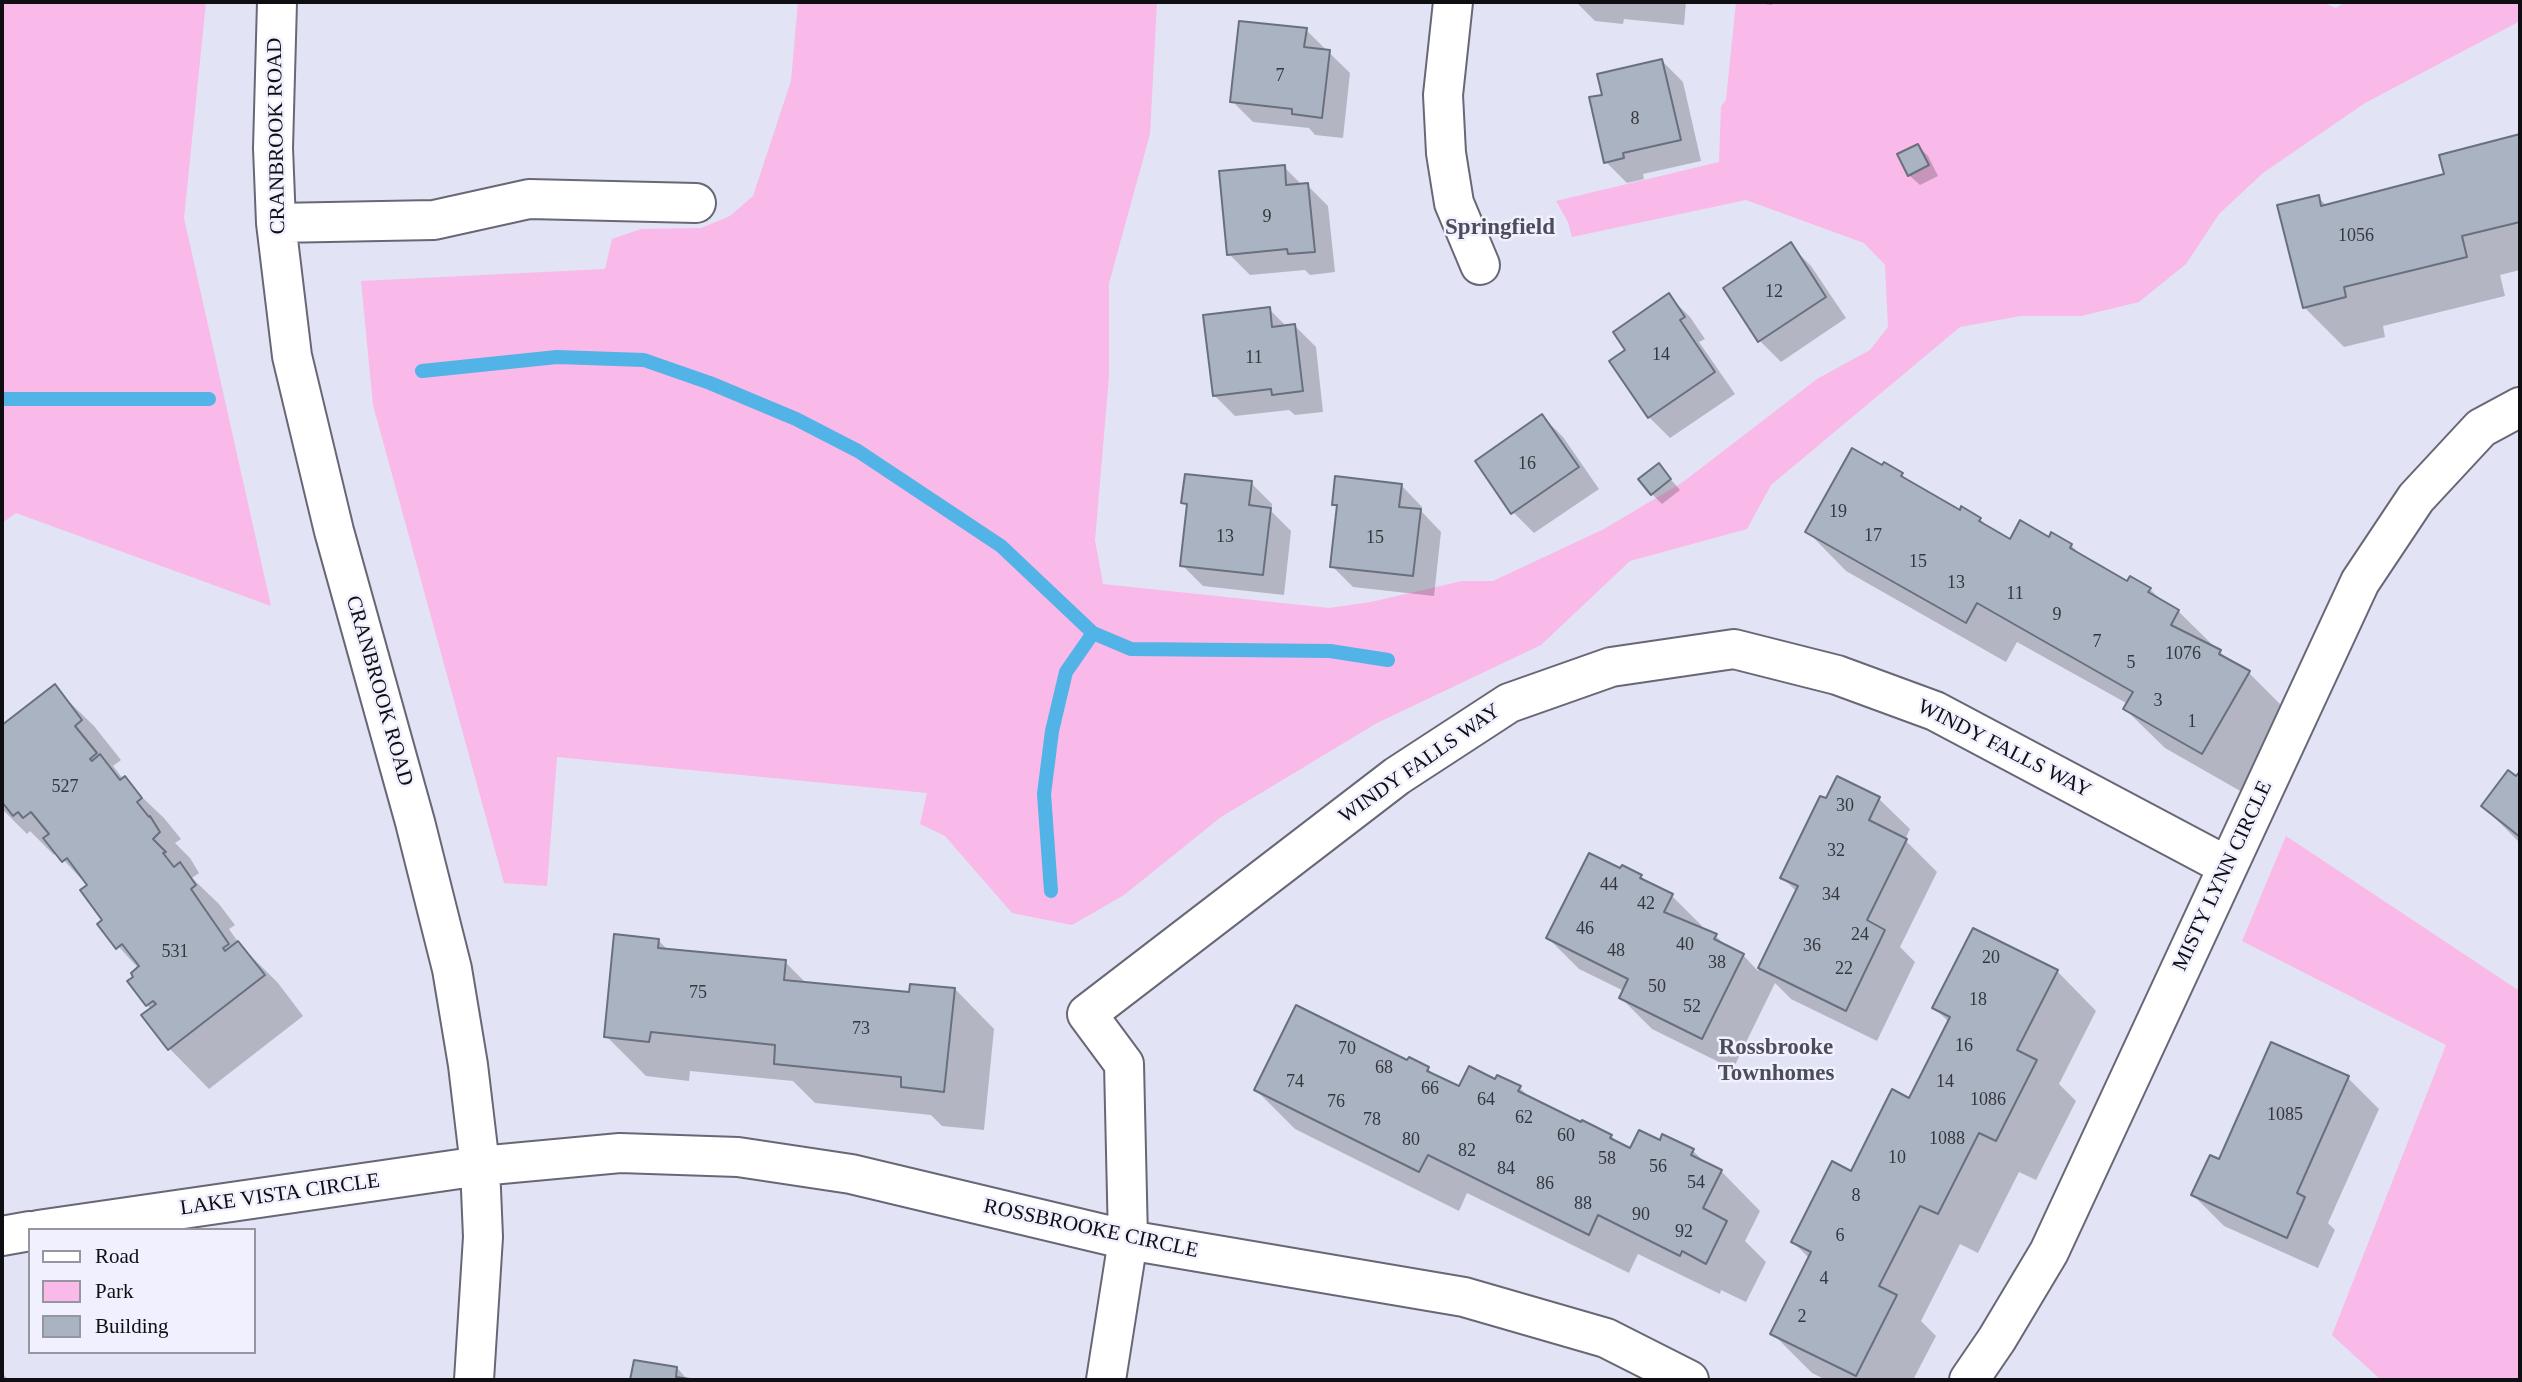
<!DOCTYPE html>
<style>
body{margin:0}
#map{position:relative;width:2522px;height:1382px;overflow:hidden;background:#e2e3f4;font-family:"Times New Roman",serif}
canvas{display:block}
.frame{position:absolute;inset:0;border:4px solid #0e0e13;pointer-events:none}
.legend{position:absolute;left:28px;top:1228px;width:228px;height:126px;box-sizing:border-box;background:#f0f0fe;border:2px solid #9696a0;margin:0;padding:9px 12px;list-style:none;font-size:21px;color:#0e0e13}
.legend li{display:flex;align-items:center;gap:14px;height:35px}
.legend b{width:35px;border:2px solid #9696a0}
</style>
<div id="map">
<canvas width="2522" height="1382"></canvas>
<div class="frame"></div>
<ul class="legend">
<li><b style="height:9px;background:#fff"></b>Road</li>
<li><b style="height:19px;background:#f9b9e9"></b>Park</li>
<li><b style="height:19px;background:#aab3c2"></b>Building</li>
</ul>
</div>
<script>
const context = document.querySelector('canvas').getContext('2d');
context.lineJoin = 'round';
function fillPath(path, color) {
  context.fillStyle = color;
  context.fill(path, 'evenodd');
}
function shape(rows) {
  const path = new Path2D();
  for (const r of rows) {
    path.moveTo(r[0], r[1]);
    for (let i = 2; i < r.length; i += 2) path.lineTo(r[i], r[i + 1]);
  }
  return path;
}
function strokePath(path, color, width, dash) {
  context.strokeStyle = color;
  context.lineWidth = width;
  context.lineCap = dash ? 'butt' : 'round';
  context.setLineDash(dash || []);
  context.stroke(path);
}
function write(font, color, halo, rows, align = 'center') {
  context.font = font + ' "Times New Roman",serif';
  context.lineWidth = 5;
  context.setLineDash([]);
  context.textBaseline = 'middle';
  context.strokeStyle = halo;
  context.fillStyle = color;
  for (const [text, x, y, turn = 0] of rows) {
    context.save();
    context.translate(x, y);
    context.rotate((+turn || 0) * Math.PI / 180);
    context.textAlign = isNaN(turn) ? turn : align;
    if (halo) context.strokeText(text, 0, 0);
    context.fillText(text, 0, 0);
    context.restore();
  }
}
fillPath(shape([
 [2,2,206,2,184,218,271,606,16,513,2,523],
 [798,2,1157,2,1150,134,1109,283,1109,376,1095,540,1103,584,1329,608,1371,602,1462,581,1493,581,1604,529,1683,482,1817,379,1870,350,1888,327,1885,265,1864,243,1746,200,1572,237,1568,222,1556,201,1719,162,1721,106,1726,100,1736,2,2321,2,2336,8,2345,2,2520,2,2520,21,2365,103,2263,173,2219,214,2186,264,2139,302,2081,316,2020,316,1960,327,1771,485,1747,529,1630,561,1541,645,1377,723,1221,817,1124,895,1072,925,1012,913,945,836,920,824,927,793,557,757,547,886,504,883,373,405,361,281,605,269,612,239,641,229,701,228,730,216,753,196,791,81],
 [2286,836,2518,990,2520,1004,2520,1380,2381,1380,2332,1335,2446,1045,2242,941]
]), '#f9b9e9');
fillPath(shape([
 [1576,2,1686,2,1684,25,1624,19,1623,24,1595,21],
 [1750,2,1772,2,1772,5],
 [1306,30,1350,73,1343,138,1315,135,1309,128,1253,122,1232,101],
 [1662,61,1683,82,1701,161,1643,174,1644,179,1627,183,1606,162,1604,96],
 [2520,136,2520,270,2500,275,2505,296,2383,326,2385,337,2344,347,2304,307,2318,197,2327,206,2446,176,2441,156],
 [1918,146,1928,156,1938,176,1920,185,1909,175],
 [1284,167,1303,186,1307,185,1328,206,1335,272,1310,275,1305,270,1250,275,1229,254],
 [1790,245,1811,266,1846,318,1781,362,1760,341,1725,288],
 [1669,296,1690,317,1705,339,1699,342,1735,394,1670,438,1649,417,1628,350],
 [1269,309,1287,327,1295,326,1316,347,1323,412,1295,415,1289,410,1235,416,1214,395],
 [1542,416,1563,437,1599,489,1534,533,1513,512],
 [1659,466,1680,490,1662,504,1652,494],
 [1883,468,1902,475,1912,485,1960,512,1980,519,1990,529,2010,541,2049,539,2071,545,2085,559,2128,584,2150,589,2162,601,2178,611,2230,662,2248,672,2288,712,2242,792,2165,748,2125,709,2128,704,2017,642,2006,662,1846,571,1807,531],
 [1251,483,1272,504,1271,511,1291,531,1284,595,1203,586,1182,565,1189,508,1183,502],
 [1401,485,1422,507,1422,512,1441,532,1434,596,1353,587,1332,566,1338,509,1334,504],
 [54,687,94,726,121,760,113,766,124,780,164,818,181,839,175,843,190,858,199,873,192,878,219,904,235,925,229,929,241,946,278,983,303,1016,209,1089,170,1049,144,1016,152,1010,147,1005,136,977,139,969,99,925,105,920,88,886,56,852,54,855,30,831,27,834,2,809,2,727],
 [2520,774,2520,843,2483,806],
 [1837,778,1879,799,1910,829,1905,840,1937,872,1900,947,1915,962,1877,1041,1791,999,1775,983,1733,1069,1652,1029,1621,998,1624,991,1579,969,1548,938,1621,870,1641,876,1649,885,1671,895,1702,926,1701,929,1716,936,1727,947,1743,955,1758,971,1797,892,1783,878],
 [658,940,668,950,785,962,807,984,911,994,955,989,994,1029,984,1130,942,1126,931,1115,815,1103,793,1081,690,1071,689,1081,646,1076,606,1036],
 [2057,971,2096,1011,2059,1084,2076,1101,2036,1180,2019,1172,1978,1253,1960,1244,1921,1321,1936,1336,1913,1380,1826,1380,1812,1373,1773,1334,1810,1259,1793,1242,1910,1100,1949,1022,1934,1008],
 [1410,1059,1428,1069,1436,1077,1460,1088,1496,1081,1520,1088,1533,1101,1611,1136,1619,1144,1631,1150,1660,1142,1693,1151,1707,1164,1721,1171,1760,1211,1745,1241,1766,1262,1746,1302,1721,1290,1720,1294,1638,1254,1629,1273,1467,1193,1459,1211,1295,1129,1256,1090,1408,1062],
 [2348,1078,2379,1109,2328,1223,2335,1230,2318,1268,2224,1226,2193,1195,2220,1161],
 [635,1362,677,1368,688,1380,632,1380],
 [2,1373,9,1380,2,1380]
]), '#0003');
strokePath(shape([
 [422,371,557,357,644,360,710,383,796,419,858,451,1001,546,1093,633,1131,649,1330,651,1388,660],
 [2,399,209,399],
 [1051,891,1044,794,1052,731,1066,672,1093,633]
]), '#51b3e6', 14);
const building = shape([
 [1239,21,1307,28,1304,47,1330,50,1322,118,1292,114,1292,109,1230,102,1239,21],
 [1662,59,1681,140,1623,153,1624,158,1604,163,1589,97,1602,95,1597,74,1662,59],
 [2520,134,2520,222,2462,236,2467,257,2344,287,2346,297,2303,308,2277,205,2319,195,2321,206,2444,174,2439,155,2520,134],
 [1918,144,1929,165,1908,176,1897,154,1918,144],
 [1285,165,1286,185,1308,183,1315,252,1288,254,1287,249,1227,255,1219,171,1285,165],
 [1791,242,1826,297,1758,342,1723,288,1791,242],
 [1669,293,1685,317,1680,320,1715,372,1648,418,1609,361,1625,350,1613,332,1669,293],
 [1270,307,1272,327,1295,324,1303,391,1272,395,1271,389,1213,396,1203,315,1270,307],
 [1542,414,1579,467,1511,514,1475,461,1542,414],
 [1852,448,1882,465,1884,462,1903,473,1901,476,1960,510,1961,506,1981,518,1979,521,2010,539,2020,520,2049,537,2051,532,2072,544,2070,548,2127,581,2130,576,2151,588,2148,592,2179,610,2171,625,2221,650,2219,654,2250,671,2202,754,2123,709,2133,692,1977,603,1966,623,1805,532,1852,448],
 [1659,463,1671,479,1651,495,1638,479,1659,463],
 [1185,474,1252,481,1249,505,1271,508,1263,575,1180,566,1187,504,1181,503,1185,474],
 [1335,476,1402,484,1399,507,1421,509,1413,576,1330,567,1337,505,1332,505,1335,476],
 [55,684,82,720,75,726,97,753,90,759,92,761,100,754,120,780,125,776,142,798,137,802,149,817,150,816,160,832,153,839,166,852,163,853,174,867,180,862,196,885,191,889,229,944,223,948,225,951,238,941,265,975,168,1050,141,1015,156,1004,153,1001,146,1006,127,981,133,977,131,973,139,966,122,944,116,949,97,924,102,920,80,890,87,885,67,858,62,862,43,838,49,834,31,812,23,818,18,812,13,816,2,802,2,725,55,684],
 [2508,770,2516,776,2520,771,2520,837,2481,806,2508,770],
 [1837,776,1880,797,1869,820,1907,839,1867,920,1885,930,1846,1011,1758,968,1798,886,1780,878,1820,796,1826,798,1837,776],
 [1589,853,1620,868,1622,865,1642,875,1640,878,1673,894,1664,912,1717,934,1714,939,1744,954,1702,1039,1619,998,1628,979,1546,938,1589,853],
 [1973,928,2058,970,2017,1050,2037,1060,1996,1141,1979,1133,1938,1214,1920,1206,1879,1286,1897,1295,1856,1376,1770,1334,1811,1252,1791,1242,1832,1161,1851,1171,1892,1089,1909,1098,1950,1017,1932,1008,1973,928],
 [614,934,659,939,658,948,786,960,784,980,909,992,910,984,955,988,944,1092,901,1087,901,1077,774,1064,775,1045,651,1032,649,1042,604,1037,614,934],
 [1296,1005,1407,1060,1409,1057,1429,1067,1427,1071,1459,1086,1469,1066,1495,1079,1497,1075,1521,1086,1518,1091,1581,1122,1582,1120,1612,1135,1610,1138,1630,1148,1639,1130,1660,1140,1662,1134,1694,1149,1691,1155,1722,1170,1703,1208,1727,1221,1706,1264,1682,1251,1680,1256,1598,1215,1589,1235,1428,1155,1419,1172,1254,1090,1296,1005],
 [2271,1042,2349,1076,2297,1193,2305,1197,2287,1238,2191,1195,2210,1155,2219,1159,2271,1042],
 [634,1360,677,1367,676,1377,697,1380,630,1380,634,1360]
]);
fillPath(building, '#aab3c2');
strokePath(building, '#68707e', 2);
const minor = shape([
 [277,2,273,148,276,223,292,356,334,531,415,822,452,969,468,1065,480,1166,483,1237,474,1380],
 [1453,2,1443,95,1446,153,1454,203,1480,265],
 [276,223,434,220,529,199,696,203],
 [38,1230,480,1166,620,1153,738,1157,851,1174,1128,1240,1464,1297,1606,1338,1689,1380],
 [2,1236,30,1231],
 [1106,1380,1128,1240,1124,1064,1087,1014,1397,776,1509,703,1611,667,1734,649,1837,675,1935,711,2227,866],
 [1969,1380,1997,1339,2049,1252,2360,582,2416,498,2481,428,2520,407]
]);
strokePath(minor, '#676776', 42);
strokePath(minor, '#fff', 38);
write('18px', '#35373f', null, [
 ["7",1280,76],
 ["8",1635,119],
 ["9",1267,217],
 ["1056",2356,236],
 ["12",1774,292],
 ["14",1661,355],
 ["11",1254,358],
 ["16",1527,464],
 ["19",1838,512],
 ["17",1873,536],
 ["13",1225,537],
 ["15",1375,538],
 ["15",1918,562],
 ["13",1956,583],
 ["11",2015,594],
 ["9",2057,615],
 ["7",2097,642],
 ["1076",2183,654],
 ["5",2131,663],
 ["3",2158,701],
 ["1",2192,722],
 ["527",65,787],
 ["30",1845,806],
 ["32",1836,851],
 ["44",1609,885],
 ["34",1831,895],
 ["42",1646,904],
 ["46",1585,929],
 ["24",1860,935],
 ["40",1685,945],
 ["36",1812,946],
 ["48",1616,951],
 ["531",175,952],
 ["20",1991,958],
 ["38",1717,963],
 ["22",1844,969],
 ["50",1657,987],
 ["75",698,993],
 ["18",1978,1000],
 ["52",1692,1007],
 ["73",861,1029],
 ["16",1964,1046],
 ["70",1347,1049],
 ["68",1384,1068],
 ["74",1295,1082],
 ["14",1945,1082],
 ["66",1430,1089],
 ["64",1486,1100],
 ["1086",1988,1100],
 ["76",1336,1102],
 ["1085",2285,1115],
 ["62",1524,1118],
 ["78",1372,1120],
 ["60",1566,1136],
 ["1088",1947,1139],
 ["80",1411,1140],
 ["82",1467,1151],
 ["10",1897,1158],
 ["58",1607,1159],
 ["56",1658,1167],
 ["84",1506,1169],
 ["54",1696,1183],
 ["86",1545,1184],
 ["8",1856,1196],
 ["88",1583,1204],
 ["90",1641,1215],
 ["92",1684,1232],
 ["6",1840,1236],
 ["4",1824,1279],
 ["2",1802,1317]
]);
write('21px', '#0e0e13', '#f0f0fe', [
 ["CRANBROOK ROAD",277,136,-91],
 ["CRANBROOK ROAD",379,691,74],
 ["WINDY FALLS WAY",2004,749,27],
 ["WINDY FALLS WAY",1420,764,-35],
 ["MISTY LYNN CIRCLE",2223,876,-65],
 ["LAKE VISTA CIRCLE",280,1195,-8],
 ["ROSSBROOKE CIRCLE",1091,1229,12]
]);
write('bold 23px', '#4c4d5b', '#f0f0fe', [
 ["Springfield",1500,228],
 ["Rossbrooke",1776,1048],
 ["Townhomes",1776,1074]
]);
</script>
